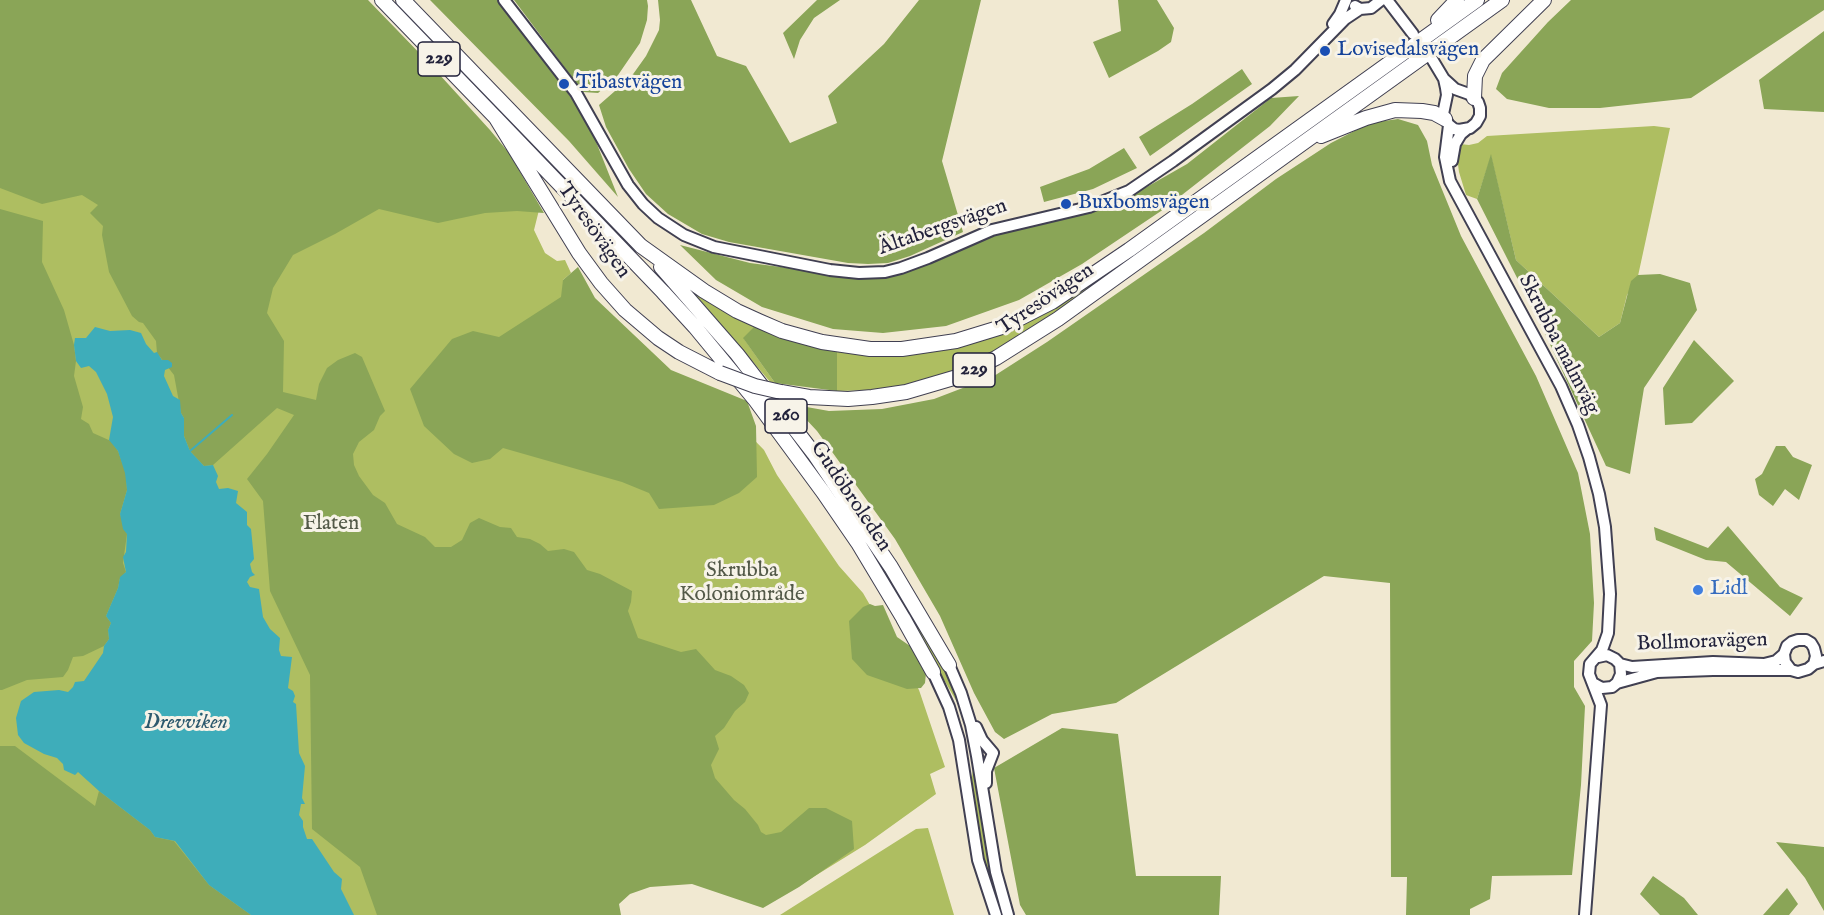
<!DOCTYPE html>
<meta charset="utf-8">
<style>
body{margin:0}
canvas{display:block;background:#f1e9d2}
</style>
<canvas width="1824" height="915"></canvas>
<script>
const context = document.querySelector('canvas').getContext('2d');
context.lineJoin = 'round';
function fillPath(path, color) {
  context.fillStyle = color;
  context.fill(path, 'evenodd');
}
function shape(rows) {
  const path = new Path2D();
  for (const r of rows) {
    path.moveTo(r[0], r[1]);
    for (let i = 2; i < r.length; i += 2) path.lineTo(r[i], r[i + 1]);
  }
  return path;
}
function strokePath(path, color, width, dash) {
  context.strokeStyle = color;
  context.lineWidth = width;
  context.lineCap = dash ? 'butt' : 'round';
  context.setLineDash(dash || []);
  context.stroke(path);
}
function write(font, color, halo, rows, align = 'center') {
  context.font = font + ' "IM FELL English",serif';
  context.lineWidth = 6;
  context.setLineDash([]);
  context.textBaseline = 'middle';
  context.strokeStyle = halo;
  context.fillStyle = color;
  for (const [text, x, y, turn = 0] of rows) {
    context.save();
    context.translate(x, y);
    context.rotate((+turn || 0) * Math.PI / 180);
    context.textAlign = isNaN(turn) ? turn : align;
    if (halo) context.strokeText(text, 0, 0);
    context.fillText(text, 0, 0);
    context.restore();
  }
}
fillPath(shape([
 [0,0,539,210,534,230,545,253,557,261,565,260,571,273,563,280,581,309,726,411,764,450,777,475,839,566,863,593,919,690,945,767,930,774,936,794,865,845,802,884,693,871,447,915,0,915],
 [1415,51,1417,55,1073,302,1008,345,963,367,918,382,877,390,837,391,837,351,890,354,1018,326],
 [1654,126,1670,128,1638,276,1627,295,1620,323,1599,337,1516,260,1491,156,1477,199,1466,195,1459,172,1457,157,1460,144,1469,145,1478,143,1487,136],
 [688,286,762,330,744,339,775,383,771,383],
 [759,395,765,396,862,531,942,662,960,704,970,741,958,704,859,533,819,476],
 [974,761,978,775,987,854,1000,911,983,862,971,784],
 [928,828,954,915,780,915,916,829]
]), '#aebe61');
fillPath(shape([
 [0,0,368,0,428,62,490,130,509,153,544,213,517,211,485,213,438,223,379,209,335,234,293,255,273,288,267,313,284,341,283,392,316,400,319,384,327,368,338,360,355,353,362,357,385,411,380,416,374,430,359,442,353,454,354,465,359,476,373,495,385,503,397,524,425,537,435,547,451,547,462,540,470,523,479,518,500,527,511,528,517,537,530,539,540,544,548,551,564,549,574,552,587,570,600,574,632,591,631,602,628,611,638,638,681,652,696,649,715,670,731,676,744,685,749,693,745,702,735,711,724,728,715,736,719,749,711,765,715,778,734,800,745,809,758,825,761,832,766,835,781,832,809,808,826,808,852,821,854,849,799,887,763,908,692,884,650,887,630,894,619,904,621,915,377,915,360,867,312,829,310,675,270,591,263,501,247,479,267,454,294,415,277,408,213,465,204,466,190,451,184,436,184,418,181,413,174,375,157,353,156,341,143,323,139,322,132,316,109,272,102,235,103,226,90,213,98,205,82,195,42,204,0,188],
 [430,0,497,0,535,45,589,124,618,197,569,141],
 [514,0,647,0,648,6,647,20,640,43,616,78,598,93,583,92],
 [658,0,691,0,717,56,746,66,790,143,837,123,828,96,884,44,919,0,981,0,942,161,963,232,910,256,888,263,868,264,848,263,729,242,702,234,668,214,646,194,629,169,606,127,599,105,631,77,646,56,659,30,660,20],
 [817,0,840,0,814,18,800,40,794,59,783,33],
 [1118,0,1157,0,1174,28,1171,42,1158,51,1109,78,1093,42,1121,31],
 [1571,0,1824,0,1824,10,1691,98,1600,108,1549,108,1507,99,1496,89,1502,73,1548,22],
 [1824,31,1824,112,1764,109,1759,80],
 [1242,69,1252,84,1150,156,1139,137,1192,104],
 [1299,96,1270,126,1164,209,1082,264,1019,300,946,326,883,333,833,329,762,307,716,280,680,245,750,263,865,278,877,277,1012,230,1049,223,1117,204,1187,164,1271,98],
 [1398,119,1418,125,1427,141,1432,165,1461,236,1536,376,1578,473,1590,534,1594,603,1592,641,1574,661,1574,687,1585,706,1581,785,1572,875,1492,876,1490,899,1470,909,1470,915,1406,915,1407,877,1391,877,1390,583,1324,576,1116,703,1052,714,1004,739,995,732,974,693,940,616,895,539,817,431,803,416,801,406,829,411,882,409,934,399,994,376,1047,342,1204,233,1276,179,1331,143,1370,123],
 [1124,148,1137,168,1093,189,1044,202,1040,187,1089,169],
 [1491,154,1516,260,1599,337,1620,323,1631,281,1638,275,1660,274,1690,283,1697,310,1644,388,1630,474,1606,466,1542,327,1477,199],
 [0,209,43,221,42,262,64,310,74,345,76,361,74,376,83,407,81,419,89,424,93,433,111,441,118,451,126,473,127,490,120,514,127,534,123,563,126,572,120,578,118,588,106,616,111,623,108,630,109,639,104,646,83,656,73,657,68,670,63,677,27,680,2,690,0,690],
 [578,267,595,298,671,370,747,401,756,426,757,477,739,493,714,505,659,509,649,493,622,482,503,448,490,459,472,463,454,454,424,426,410,389,452,339,473,331,499,337,561,297,563,280],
 [754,327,798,342,837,351,837,391,775,383,743,338],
 [1694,340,1734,381,1692,423,1665,425,1663,388],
 [1776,446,1785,446,1793,457,1812,465,1799,500,1785,489,1773,506,1759,495,1755,479,1762,474],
 [1728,526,1780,587,1803,598,1790,616,1726,562,1706,560,1656,540,1654,527,1708,548],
 [870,604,875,606,883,605,897,637,913,648,926,673,925,683,921,688,907,689,867,675,852,659,849,621,863,607],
 [1062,728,1118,734,1136,876,1221,876,1219,915,1026,915,1020,905,994,768],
 [0,746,15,746,95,806,99,791,150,830,155,837,174,841,209,885,251,915,0,915],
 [1776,842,1824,847,1824,911,1805,878],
 [1653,876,1684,898,1698,915,1660,915,1640,894],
 [1787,888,1798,904,1789,915,1763,915]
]), '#8aa557');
fillPath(shape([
 [95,327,110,331,130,330,141,333,146,344,154,353,157,352,162,360,168,360,172,363,172,367,165,370,164,376,173,396,180,400,181,413,184,418,184,436,190,451,204,466,213,465,218,476,216,482,219,489,228,488,238,491,236,503,247,512,247,525,251,529,254,559,250,564,252,572,255,575,250,577,247,582,250,587,259,589,263,617,270,629,280,638,279,650,281,656,292,657,288,688,293,691,295,696,293,702,296,704,299,753,305,766,302,798,305,804,301,804,299,815,303,821,303,827,307,839,312,839,334,872,342,879,341,889,354,915,251,915,209,885,175,841,155,837,150,830,99,791,78,772,75,775,64,770,63,764,57,758,44,754,24,743,18,735,16,718,21,701,34,692,59,690,68,692,73,687,75,682,84,681,103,653,104,646,109,639,108,630,111,623,106,616,118,588,120,577,126,572,123,557,126,552,127,534,123,529,120,514,127,490,125,473,118,451,109,440,113,417,107,394,96,372,89,366,81,368,76,361,74,345,75,338,86,338]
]), '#3eadba');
strokePath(shape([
 [190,451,232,415]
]), '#3eadba', 2);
const secondary = shape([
 [504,0,576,93,628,185,643,204,658,218,684,235,714,247,830,270,859,273,885,272,901,268,928,258,992,230,1089,207,1129,191,1173,161,1272,89,1295,70,1345,19,1360,9],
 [1387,0,1413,34],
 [1355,6,1360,9,1371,8,1381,0],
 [1333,24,1340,14,1346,0],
 [1432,59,1444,79,1446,88,1447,95,1443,114,1445,119,1449,125,1454,129,1459,130,1470,128,1476,123,1480,116,1480,108,1478,102,1469,94,1455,89,1444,79],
 [1449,125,1445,157,1450,181,1561,386,1578,425,1589,457,1599,494,1605,527,1610,594,1608,633,1602,650,1590,664,1589,674,1601,705,1585,915],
 [1452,161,1455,144,1461,134,1467,129],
 [1620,664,1632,667,1713,662,1764,664,1776,661,1784,654],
 [949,665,961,693,971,725,977,756,996,872,1008,915],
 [1791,670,1785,662,1784,654,1787,646,1792,642,1798,640,1806,640,1811,643,1814,648,1816,656,1814,664],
 [933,672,949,707,959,740,978,860,996,915],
 [1593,683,1602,688,1612,687,1617,683,1621,674,1620,664,1615,659,1607,655,1598,657],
 [1617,683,1657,672,1713,670,1791,670,1798,672,1808,669,1814,664,1824,661],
 [976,727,982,740,993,753,986,771,986,783]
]);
const highway = shape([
 [382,0,496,118,579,253,601,283,625,310,658,338,679,352,720,373],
 [403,0,641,246,704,291,737,311,759,321,782,331,822,342,870,349,902,349,956,341,1005,326,1052,302,1129,250,1477,0],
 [1438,20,1457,0],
 [1474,98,1475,76,1483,60,1544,0],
 [496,118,663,292,695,327,756,401,823,492,858,543,903,618,933,672],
 [1321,136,1366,118,1395,110,1422,111,1434,113,1445,119],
 [661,267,737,354,815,455,891,567,949,665],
 [781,392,809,397,848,399,872,397,906,392,957,377,996,358,1058,319,1502,0]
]);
strokePath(secondary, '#414052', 14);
strokePath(highway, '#414052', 16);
strokePath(secondary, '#fff', 10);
strokePath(highway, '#fff', 14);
const highwayBridge = shape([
 [720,373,755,386,781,392]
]);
strokePath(highwayBridge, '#414052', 16, []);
strokePath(highwayBridge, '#fff', 14);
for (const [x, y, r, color] of [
 [1325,51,6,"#1a4fb4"],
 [564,84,6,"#1a4fb4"],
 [1066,204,6,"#1a4fb4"],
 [1698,590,6,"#3f7fe0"]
]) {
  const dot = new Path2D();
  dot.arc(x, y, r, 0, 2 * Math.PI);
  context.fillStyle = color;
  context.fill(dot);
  strokePath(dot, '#f7f3e8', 2);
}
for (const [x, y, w] of [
 [439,59,42],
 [974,370,42],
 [786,416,42]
]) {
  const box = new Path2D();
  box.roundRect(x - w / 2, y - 17, w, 34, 4.5);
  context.fillStyle = '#f7f3e8';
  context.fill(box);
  strokePath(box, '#22223b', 1.5);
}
write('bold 20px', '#22223b', null, [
 ["229",439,59],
 ["229",974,370],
 ["260",786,416]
]);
write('21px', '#164399', '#f7f3e8', [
 ["Lovisedalsvägen",1337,51],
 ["Tibastvägen",576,84],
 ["Buxbomsvägen",1078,204]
], 'left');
write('21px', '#22223b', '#f7f3e8', [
 ["Ältabergsvägen",943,228,-19],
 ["Tyresövägen",593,231,55],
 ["Tyresövägen",1046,300,-34],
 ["Skrubba malmväg",1558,345,63],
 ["Gudöbroleden",850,497,56],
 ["Bollmoravägen",1702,643,-2]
]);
write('21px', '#535948', '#f7f3e8', [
 ["Flaten",331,525],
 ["Skrubba",742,572],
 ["Koloniområde",742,596]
]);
write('21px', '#366cbe', '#f7f3e8', [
 ["Lidl",1710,590]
], 'left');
write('italic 22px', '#2d5a6e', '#f7f3e8', [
 ["Drevviken",186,723]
]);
</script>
